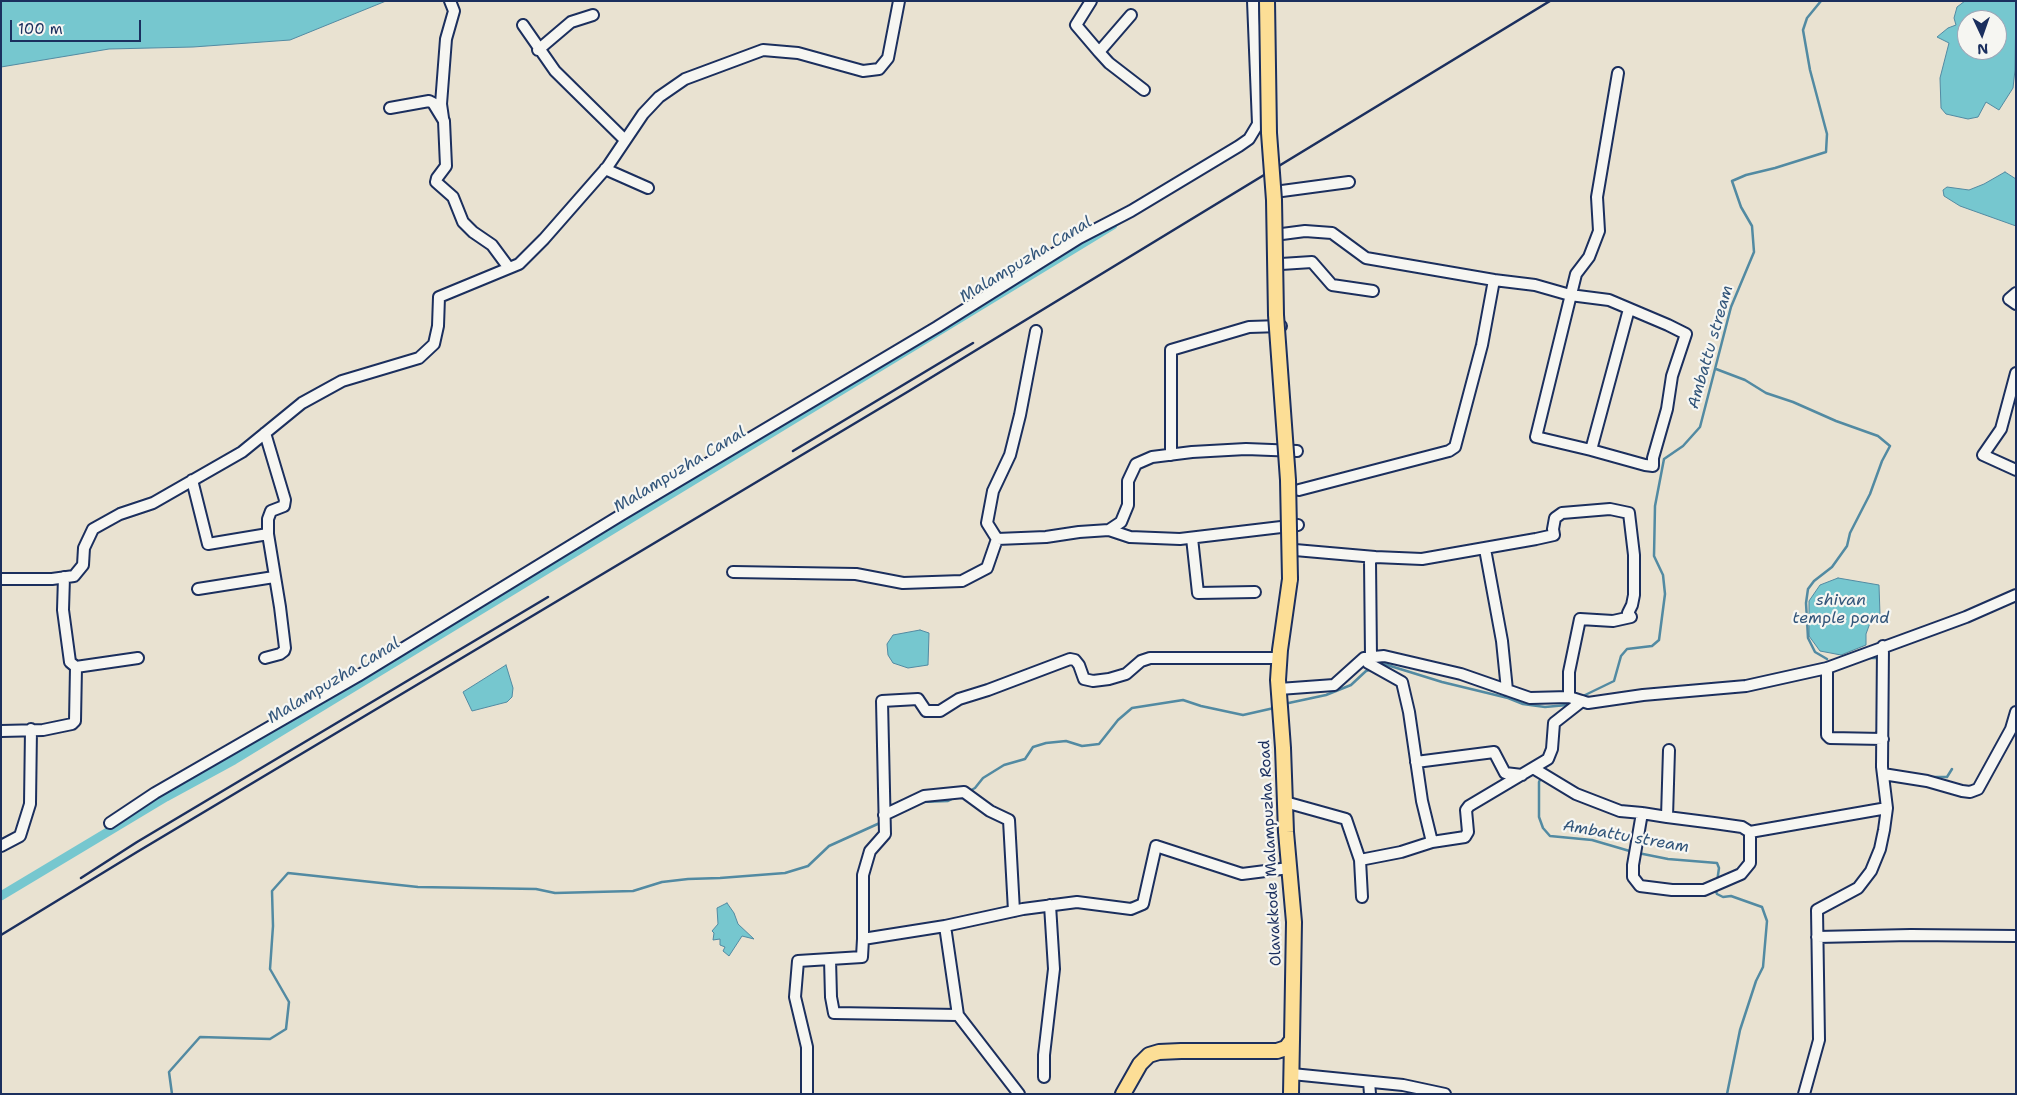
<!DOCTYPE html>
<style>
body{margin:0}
#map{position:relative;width:2017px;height:1095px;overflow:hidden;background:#e9e2d1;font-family:"Shantell Sans",sans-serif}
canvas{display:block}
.frame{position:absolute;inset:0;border:2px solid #1b2f5e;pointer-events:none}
.north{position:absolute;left:1957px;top:10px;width:50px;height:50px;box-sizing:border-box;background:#f6f6f2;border:1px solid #9ea6b7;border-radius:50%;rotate:177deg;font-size:14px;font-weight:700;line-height:20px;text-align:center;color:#1b2f5e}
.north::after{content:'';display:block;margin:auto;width:18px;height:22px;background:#1b2f5e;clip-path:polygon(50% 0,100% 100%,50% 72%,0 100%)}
.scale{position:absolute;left:10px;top:20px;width:131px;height:22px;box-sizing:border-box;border:2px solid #1b2f5e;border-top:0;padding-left:6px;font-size:15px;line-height:18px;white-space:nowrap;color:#1b2f5e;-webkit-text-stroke:4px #f6f6f2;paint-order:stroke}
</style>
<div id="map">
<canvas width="2017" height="1095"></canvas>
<div class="frame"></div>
<div class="north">N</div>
<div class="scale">100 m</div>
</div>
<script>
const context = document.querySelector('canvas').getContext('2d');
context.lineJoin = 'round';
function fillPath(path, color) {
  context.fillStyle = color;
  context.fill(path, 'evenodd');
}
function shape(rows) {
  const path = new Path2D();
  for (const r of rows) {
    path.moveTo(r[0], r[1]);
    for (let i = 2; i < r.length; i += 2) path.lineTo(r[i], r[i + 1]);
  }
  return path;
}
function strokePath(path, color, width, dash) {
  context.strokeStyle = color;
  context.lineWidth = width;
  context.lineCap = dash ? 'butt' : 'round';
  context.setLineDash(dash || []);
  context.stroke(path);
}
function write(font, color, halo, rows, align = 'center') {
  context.font = font + ' "Shantell Sans",sans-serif';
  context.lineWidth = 4.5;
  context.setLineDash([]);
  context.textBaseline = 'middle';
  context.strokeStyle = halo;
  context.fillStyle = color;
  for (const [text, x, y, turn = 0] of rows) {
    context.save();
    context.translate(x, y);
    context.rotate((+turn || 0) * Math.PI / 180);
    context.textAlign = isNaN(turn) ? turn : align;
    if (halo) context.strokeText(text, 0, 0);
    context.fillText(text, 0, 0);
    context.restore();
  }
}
const water = shape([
 [1,1,386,1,290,40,193,47,109,49,1,67,1,1],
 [1965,1,2016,1,2015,70,2013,88,1999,110,1986,102,1978,117,1968,119,1946,114,1941,108,1940,78,1949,43,1937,37,1948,28,1956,25,1954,18,1957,7,1965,1],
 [1967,20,1997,20,1997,50,1967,50,1967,20],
 [2005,172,2016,179,2016,226,1960,206,1944,196,1943,190,1947,187,1969,190,1984,184,2005,172],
 [1838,578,1879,585,1880,615,1870,623,1866,634,1866,645,1841,655,1820,651,1809,636,1809,601,1820,585,1838,578],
 [920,630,929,633,928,665,908,668,893,663,888,655,887,644,893,635,920,630],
 [506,665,513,688,512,697,507,702,472,711,463,692,506,665],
 [727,903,734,913,738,924,754,939,742,936,729,956,723,951,725,947,720,945,720,939,713,940,714,933,712,931,718,924,717,908,727,903]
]);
fillPath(water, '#76c7cf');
strokePath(water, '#528aa2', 1);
strokePath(shape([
 [1716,369,1745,380,1766,393,1793,402,1836,421,1878,436,1890,446,1882,461,1870,494,1850,533,1847,546,1832,567,1814,581,1808,589,1806,603,1808,638,1815,652,1827,659],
 [1867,658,1878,658,1878,660],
 [1379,666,1384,664,1442,682,1508,698,1523,704,1545,707,1567,705,1572,702],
 [1581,697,1614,681,1621,656,1627,649,1652,646,1659,640,1665,594,1663,575,1654,556,1655,506,1664,459,1683,446,1700,427,1731,307,1754,252,1752,226,1741,207,1732,181,1746,175,1775,168,1826,152,1827,134,1810,70,1803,30,1807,18,1821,1],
 [1284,704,1326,695,1351,685,1366,671,1372,669],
 [1542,776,1539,782,1539,817,1543,828,1550,836,1592,840,1633,852],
 [1931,777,1947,777,1952,769],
 [968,792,975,788,983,778,1004,765,1025,759,1033,747,1046,743,1066,741,1082,746,1099,744,1118,720,1132,708,1183,700,1201,706,1243,715,1274,708],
 [920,802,948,801,958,796],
 [1638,853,1668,859,1717,863,1719,868,1717,882],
 [1715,889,1717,894,1723,897,1731,896,1762,907,1767,921,1763,967,1756,981,1740,1030,1727,1094],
 [172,1094,169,1072,200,1037,270,1039,286,1029,289,1002,270,969,273,926,272,891,288,873,418,887,536,889,555,893,633,891,662,882,688,879,720,878,785,873,808,866,829,846,882,822]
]), '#528aa2', 2.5);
strokePath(shape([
 [1,896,166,797,234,760,1113,225]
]), '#76c7cf', 9);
const minor = shape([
 [1091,1,1076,25,1099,52,1131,15],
 [523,25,555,71,625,140],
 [538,50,571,22,593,15],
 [1099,52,1109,63,1144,90],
 [1618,73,1597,197,1599,231,1589,257,1576,274,1536,437,1591,450,1629,309],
 [390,108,429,101,433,103,444,121,446,166,437,178,436,182,453,197,463,222,473,232,492,245,509,268],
 [443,118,441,104,446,39,454,11,450,1],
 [605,169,648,188],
 [1282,191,1349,182],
 [1282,234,1305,231,1332,233,1366,258,1494,280],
 [1281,264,1312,262,1332,285,1373,291],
 [2016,293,2009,299,2016,304],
 [2016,373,2001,429,1983,455,2016,470],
 [265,433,285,500,284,506,271,511,268,519,268,534,280,607,285,648,284,651,280,654,265,658],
 [1171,455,1171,350,1249,327,1281,326],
 [192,480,208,544,268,534],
 [1299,490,1449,451,1455,447,1482,345,1494,280,1535,285,1570,295,1609,300,1668,325,1686,334,1672,376,1667,409,1653,458,1653,466,1645,465,1591,450],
 [1109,530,1121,522,1128,505,1128,481,1136,464,1152,457,1192,452,1246,449,1297,451],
 [1192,538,1198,593,1255,592],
 [997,539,987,523,993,491,1010,455,1020,415,1036,331],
 [1485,549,1502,641,1507,690],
 [1295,550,1375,557],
 [733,572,856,574,903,583,962,581,987,568,997,539,1046,537,1079,532,1109,530,1130,537,1180,539,1298,525],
 [1,579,52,579,74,576,83,565,84,548,93,529,120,514,153,503,242,452,302,403,342,381,419,358,434,344,438,326,439,297,519,264,544,239,608,166,643,114,659,97,685,79,763,50,798,53,863,71,879,69,888,58,899,1],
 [198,589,274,577],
 [1371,657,1370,560,1375,557,1422,559,1536,539,1554,535,1553,529,1555,518,1562,513,1610,509,1629,513,1634,555,1634,595,1632,605,1628,613,1631,617,1613,621,1580,619,1569,672,1569,697],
 [76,667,138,658],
 [1827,668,1827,735,1830,738,1883,739],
 [1279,689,1334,685,1364,658,1384,656,1461,674,1530,698,1569,697,1588,703,1643,695,1746,686,1827,668,1966,617,2016,595],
 [1,731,43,730,72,724,75,721,76,667,70,662,63,610,64,577],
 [1416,762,1494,752,1505,773,1522,775],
 [1533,768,1576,794,1620,811,1642,813,1667,817,1714,823,1742,827,1750,832,1750,863,1741,874,1704,890,1672,890,1640,886,1633,877,1633,865,1642,813],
 [1883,774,1927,781,1962,791,1970,792,1978,789,2011,729,2016,712],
 [1285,802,1346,819,1360,860,1401,852,1432,842,1422,801,1409,712,1402,682,1368,663,1364,658],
 [884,815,924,796,964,792,990,811,1009,820,1014,911],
 [1667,817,1669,750],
 [110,823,155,793,358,676,621,515,937,327,1079,238,1131,211,1239,146,1249,139,1258,124,1253,1],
 [1750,832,1887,808],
 [1432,842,1465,837,1468,832,1466,810,1469,806,1548,759,1552,749,1554,723,1582,701],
 [1,846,20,836,30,804,31,729],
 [1360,860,1362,897],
 [1817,937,1911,935,2016,936],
 [863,939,863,875,870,851,885,834,882,701,918,699,926,711,940,711,959,699,988,690,1070,659,1075,660,1079,665,1084,679,1093,681,1109,679,1126,674,1141,661,1150,658,1279,658],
 [830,959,831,997,834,1013,958,1015],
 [1292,1074,1403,1085,1445,1094],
 [1044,1077,1044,1055,1054,969,1050,905],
 [1369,1082,1370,1094],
 [807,1094,807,1047,795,997,798,961,862,957,863,939,945,926],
 [1019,1094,958,1015,945,926,1023,909,1077,902,1131,909,1143,904,1156,846,1242,874,1289,868],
 [1804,1094,1819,1040,1817,910,1858,888,1871,871,1880,849,1884,830,1887,808,1882,767,1883,646]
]);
const major = shape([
 [1123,1094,1140,1064,1149,1055,1159,1052,1181,1051,1277,1051,1286,1048,1292,1040,1294,922,1286,832,1283,748,1278,680,1280,650,1290,579],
 [1291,1094,1292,1040]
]);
strokePath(minor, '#1b2f5e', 14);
strokePath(major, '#1b2f5e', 18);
strokePath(minor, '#f6f6f2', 10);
strokePath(major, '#fcde96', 14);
strokePath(shape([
 [793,451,973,343],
 [81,878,137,842,548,597],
 [1,935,137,852,909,391,1550,1]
]), '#1b2f5e', 2.5);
const majorBridge = shape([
 [1267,1,1269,133,1274,200,1276,315,1288,480,1290,579]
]);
strokePath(majorBridge, '#1b2f5e', 18, []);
strokePath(majorBridge, '#fcde96', 14);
write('15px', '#1b2f5e', '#f6f6f2', [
 ["Olavakkode Malampuzha Road",1271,853,-93]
]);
write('italic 16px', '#32557a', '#f6f6f2', [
 ["Malampuzha Canal",1026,260,-31],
 ["Ambattu stream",1711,347,-74],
 ["Malampuzha Canal",680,470,-31],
 ["shivan",1841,601],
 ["temple pond",1841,619],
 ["Malampuzha Canal",334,681,-31],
 ["Ambattu stream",1626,837,10]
]);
</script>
